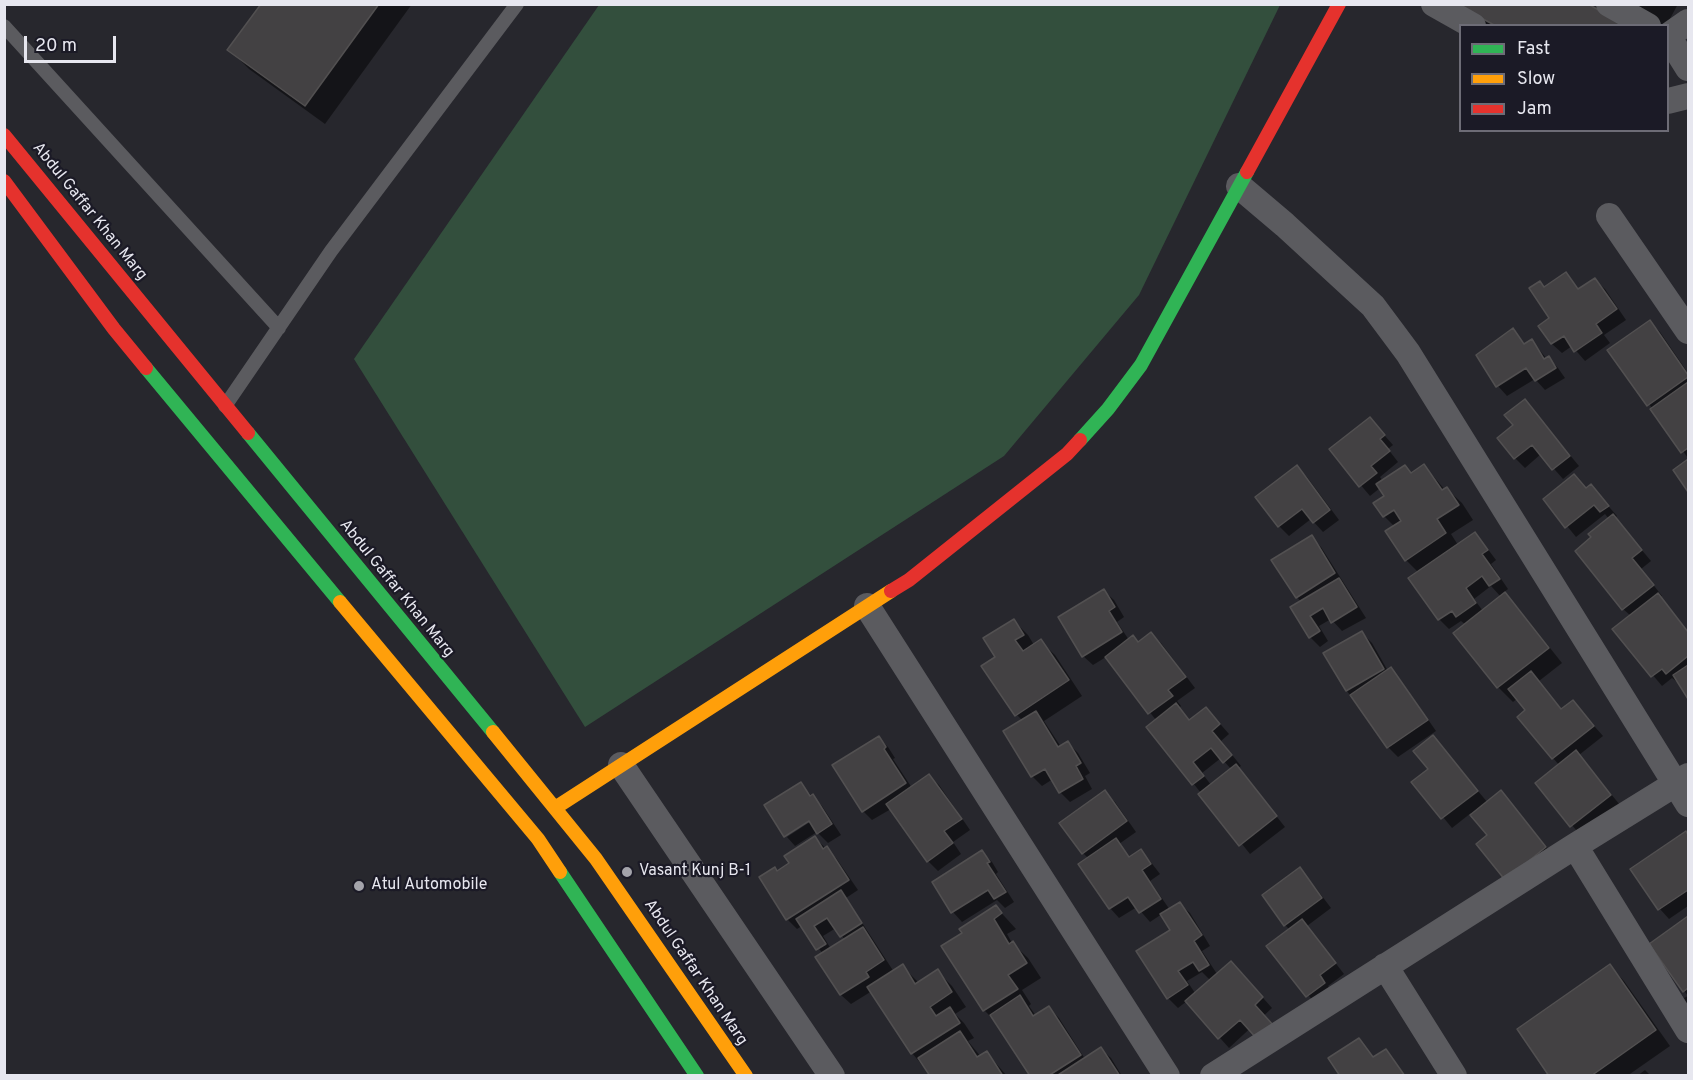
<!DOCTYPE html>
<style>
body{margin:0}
#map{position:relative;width:1693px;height:1080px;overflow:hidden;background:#27272d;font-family:Overpass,sans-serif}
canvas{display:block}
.frame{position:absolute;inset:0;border:6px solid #e7e7ef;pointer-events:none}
.legend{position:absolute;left:1459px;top:24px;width:210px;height:108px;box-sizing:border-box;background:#1b1a26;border:2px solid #6d6c76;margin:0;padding:8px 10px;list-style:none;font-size:18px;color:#e7e7ef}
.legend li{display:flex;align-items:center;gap:12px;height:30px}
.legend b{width:30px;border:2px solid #6d6c76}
.scale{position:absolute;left:24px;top:36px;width:92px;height:27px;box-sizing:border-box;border:3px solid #e7e7ef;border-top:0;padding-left:8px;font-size:18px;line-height:21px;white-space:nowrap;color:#e7e7ef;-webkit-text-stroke:4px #1b1a26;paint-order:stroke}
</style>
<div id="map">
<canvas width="1693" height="1080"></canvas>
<div class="frame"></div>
<ul class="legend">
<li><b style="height:8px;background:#30b455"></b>Fast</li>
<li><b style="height:8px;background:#ff9f0a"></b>Slow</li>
<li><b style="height:8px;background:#e5322d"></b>Jam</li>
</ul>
<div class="scale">20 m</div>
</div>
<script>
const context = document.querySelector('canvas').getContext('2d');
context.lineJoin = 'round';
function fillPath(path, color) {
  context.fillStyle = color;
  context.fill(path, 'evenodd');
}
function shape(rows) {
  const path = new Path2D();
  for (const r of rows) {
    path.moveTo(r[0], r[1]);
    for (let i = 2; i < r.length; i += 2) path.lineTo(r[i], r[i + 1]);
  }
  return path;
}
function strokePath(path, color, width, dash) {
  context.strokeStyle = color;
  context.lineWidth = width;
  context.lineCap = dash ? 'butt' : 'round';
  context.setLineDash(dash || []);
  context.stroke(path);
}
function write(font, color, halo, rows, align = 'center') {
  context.font = font + ' Overpass,sans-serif';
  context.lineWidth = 4.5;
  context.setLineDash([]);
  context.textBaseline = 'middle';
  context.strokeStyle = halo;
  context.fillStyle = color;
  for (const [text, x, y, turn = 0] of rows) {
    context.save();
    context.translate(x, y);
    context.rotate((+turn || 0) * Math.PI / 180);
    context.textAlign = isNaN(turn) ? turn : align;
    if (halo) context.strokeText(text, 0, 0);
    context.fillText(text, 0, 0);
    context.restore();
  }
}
fillPath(shape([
 [599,5,1280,5,1139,295,1004,456,585,727,354,359]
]), '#334f3d');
fillPath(shape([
 [262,4,412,4,325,124,249,69,229,49],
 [1459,4,1585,4,1624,26,1485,26],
 [1613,4,1678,4,1666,26,1649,26],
 [1566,274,1580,290,1595,280,1605,289,1626,320,1604,335,1610,343,1585,361,1572,346,1562,353,1552,344,1551,318,1540,283,1545,288],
 [1650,322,1660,332,1688,373,1688,458,1610,350],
 [1513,330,1526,345,1532,341,1547,359,1549,358,1558,368,1565,378,1545,390,1535,379,1507,396,1498,386,1478,355],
 [1525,401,1579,466,1563,479,1541,454,1525,468,1515,458,1515,425],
 [1370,419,1393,445,1388,449,1398,462,1380,477,1383,481,1405,466,1412,473,1424,465,1445,490,1447,489,1462,503,1473,520,1451,534,1458,545,1474,534,1484,544,1496,560,1491,564,1508,589,1503,593,1519,609,1562,663,1539,681,1562,710,1573,702,1603,736,1579,755,1620,805,1581,836,1537,783,1559,765,1553,758,1527,710,1518,698,1513,702,1498,687,1455,633,1466,625,1461,621,1449,629,1439,619,1419,573,1406,560,1395,527,1384,516,1386,497,1380,488,1370,496,1331,450],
 [1491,586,1501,597,1483,611,1474,599],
 [1297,467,1307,477,1339,520,1323,532,1311,519,1289,536,1279,526],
 [1591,486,1617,516,1615,518,1651,561,1641,569,1662,596,1660,598,1688,632,1688,696,1679,681,1677,682,1672,678,1662,686,1614,629,1631,616,1623,609,1593,538,1609,519,1605,514,1576,537,1545,499,1587,489],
 [1311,537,1321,547,1366,618,1342,631,1331,619,1319,626,1328,641,1320,647,1310,637,1301,602,1297,597],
 [1104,591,1114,600,1124,617,1117,622,1129,640,1139,643,1151,634,1161,643,1195,688,1177,701,1181,706,1179,708,1190,721,1215,718,1229,734,1221,741,1241,766,1238,768,1285,827,1250,854,1148,727,1156,720,1106,657,1093,665,1083,656],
 [1221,758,1232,770,1211,785,1202,773],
 [1013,620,1028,635,1034,645,1040,641,1055,655,1082,696,1044,721,1061,747,1068,743,1078,753,1090,773,1085,776,1092,789,1070,802,1060,792,1053,779,1042,786,1032,776,1023,721,1017,715,997,657],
 [1362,633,1372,643,1388,671,1391,669,1400,679,1436,731,1398,757,1388,747,1347,691,1325,654],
 [878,737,888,747,895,758,893,759,912,788,929,776,939,785,970,830,953,842,961,854,938,871,928,861,891,809,872,820,863,811],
 [1433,737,1488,803,1501,792,1555,857,1515,889,1489,836,1471,813,1452,828,1414,782,1430,769],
 [800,784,822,806,841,835,828,843,817,832,795,846,787,837,816,818],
 [1105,792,1115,802,1136,832,1119,844,1131,858,1141,851,1150,861,1160,874,1150,881,1170,910,1180,904,1190,913,1210,946,1202,951,1217,974,1240,972,1272,1008,1229,1048,1187,1001,1178,1008,1168,998,1172,930,1162,914,1150,922,1137,907,1119,918,1110,908,1089,859,1083,853],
 [1202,972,1210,980,1195,993,1187,981],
 [1686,833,1688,836,1688,906,1669,919,1660,909,1632,870],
 [815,838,836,858,858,890,846,898,894,972,902,966,919,983,937,971,952,986,966,1007,955,1014,964,1023,974,1038,968,1041,981,1057,987,1053,1007,1076,931,1076,912,1053,872,991,851,1004,841,995,817,958,823,954,802,926,797,929,788,920,761,878,775,869,778,872,791,864],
 [836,928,845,940,831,949,823,936],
 [982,852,992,862,998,872,996,874,1014,902,1005,908,997,900,962,922,953,912],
 [1299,869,1309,879,1331,908,1307,926,1344,974,1328,986,1334,993,1317,1006,1269,946,1290,930,1285,925],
 [996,907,1016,929,1007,934,1012,943,1028,958,1041,978,1022,990,1031,1004,1029,1006,1036,1016,1049,1008,1059,1018,1085,1059,1101,1049,1111,1058,1122,1076,1032,1076,997,1023,984,1010,964,933],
 [1688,918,1688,1005,1684,998,1688,996,1651,944],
 [1610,966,1624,981,1670,1046,1627,1076,1551,1076],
 [1358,1039,1374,1058,1385,1051,1406,1076,1342,1076],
 [1645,1070,1651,1076,1637,1076]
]), '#0007');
const building = shape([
 [261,4,379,4,305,106,227,50,261,4],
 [1588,4,1627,26,1496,26,1457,5,1588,4],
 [1566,272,1578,289,1595,278,1617,309,1596,324,1602,333,1574,352,1564,336,1551,344,1538,326,1549,318,1529,288,1540,281,1544,287,1566,272],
 [1650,320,1688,375,1688,377,1647,406,1607,350,1650,320],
 [1513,328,1524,344,1532,339,1544,359,1549,356,1556,368,1535,381,1526,368,1496,387,1476,355,1513,328],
 [1688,382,1688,448,1681,453,1650,409,1688,382],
 [1525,399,1570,456,1552,470,1532,445,1514,459,1497,438,1513,425,1504,415,1525,399],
 [1370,417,1385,435,1380,439,1390,451,1371,466,1377,473,1359,487,1329,449,1370,417],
 [1688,459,1688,492,1673,470,1688,459],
 [1424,464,1442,490,1447,487,1459,505,1437,519,1446,533,1405,561,1385,531,1401,521,1394,510,1383,517,1373,503,1384,496,1376,484,1405,465,1411,473,1424,464],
 [1297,465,1330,510,1313,523,1302,509,1278,527,1255,497,1297,465],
 [1574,474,1586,488,1591,484,1609,506,1600,512,1594,505,1565,528,1543,499,1574,474],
 [1613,514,1642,550,1632,558,1654,585,1622,610,1575,551,1591,537,1588,534,1613,514],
 [1475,532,1488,550,1482,554,1500,579,1489,586,1482,576,1466,588,1476,603,1456,617,1452,611,1438,620,1408,578,1475,532],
 [1312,535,1335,573,1296,598,1271,560,1312,535],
 [1339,578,1357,607,1331,623,1323,608,1310,616,1320,631,1309,638,1290,607,1339,578],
 [1104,589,1115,607,1109,611,1122,632,1082,657,1058,617,1104,589],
 [1505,592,1549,648,1497,688,1453,633,1505,592],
 [1658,593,1688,632,1688,656,1666,674,1662,669,1651,677,1612,629,1658,593],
 [1014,619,1024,635,1015,640,1023,651,1041,639,1069,680,1015,716,981,666,995,657,983,638,1014,619],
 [1362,631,1384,669,1346,691,1323,653,1362,631],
 [1151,632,1186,677,1168,690,1173,696,1148,714,1105,657,1133,635,1138,642,1151,632],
 [1688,665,1688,699,1673,675,1688,665],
 [1391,667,1428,720,1387,748,1350,695,1391,667],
 [1531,671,1561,709,1573,700,1594,726,1552,759,1517,717,1525,710,1508,689,1531,671],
 [1176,703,1189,720,1206,707,1220,724,1212,731,1232,755,1223,763,1211,748,1193,762,1204,776,1192,785,1146,727,1176,703],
 [1036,711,1058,747,1068,741,1081,763,1076,766,1083,779,1059,793,1045,769,1031,777,1003,731,1036,711],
 [1433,735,1478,791,1441,819,1411,782,1428,769,1413,751,1433,735],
 [879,736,886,747,884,749,906,783,862,812,832,765,879,736],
 [1576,750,1611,795,1570,827,1535,783,1576,750],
 [1236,764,1277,816,1239,846,1198,794,1236,764],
 [929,774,962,819,944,831,953,843,927,862,886,804,929,774],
 [801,782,810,796,813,794,832,824,817,834,809,821,784,837,764,805,801,782],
 [1105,790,1127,821,1082,854,1059,823,1105,790],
 [1501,790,1546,847,1505,880,1476,844,1487,835,1470,815,1501,790],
 [1686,831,1688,835,1688,890,1658,910,1630,869,1686,831],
 [815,836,823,849,827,846,849,880,786,920,759,877,775,867,777,871,789,863,784,856,815,836],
 [1116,838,1129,857,1141,849,1151,864,1142,870,1161,899,1139,913,1128,897,1109,909,1078,864,1116,838],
 [982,850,990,862,987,863,1006,892,994,899,988,890,951,913,932,882,982,850],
 [1300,867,1322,898,1284,926,1262,895,1300,867],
 [841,890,862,923,840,937,827,918,814,926,826,944,816,950,796,919,841,890],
 [1180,902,1202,935,1194,941,1209,965,1199,971,1193,962,1178,971,1188,985,1167,999,1136,951,1170,930,1160,914,1180,902],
 [996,905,1002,913,994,919,1009,944,1013,941,1027,963,1008,975,1018,989,983,1011,941,946,962,933,959,929,996,905],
 [1688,916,1688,988,1683,992,1649,944,1688,916],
 [1302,919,1336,963,1320,975,1325,983,1306,997,1266,946,1302,919],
 [863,927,884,960,866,972,869,977,840,995,815,957,863,927],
 [1231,961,1263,997,1255,1005,1274,1026,1258,1040,1240,1020,1218,1039,1185,1001,1231,961],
 [903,964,915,984,938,969,952,992,930,1007,936,1016,950,1007,960,1023,911,1054,867,987,903,964],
 [1610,964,1656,1030,1591,1076,1549,1076,1517,1029,1610,964],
 [1020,995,1033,1016,1049,1006,1081,1055,1048,1076,1030,1076,990,1015,1020,995],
 [960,1031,977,1057,987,1051,1003,1076,930,1076,918,1058,960,1031],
 [1359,1038,1373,1057,1386,1049,1405,1076,1340,1076,1328,1058,1359,1038],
 [1101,1047,1120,1076,1059,1076,1058,1075,1101,1047]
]);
fillPath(building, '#434143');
strokePath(building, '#525051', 1.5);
strokePath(shape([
 [4,26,279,328],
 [225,406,331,251,517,4]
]), '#5b5b5f', 14);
strokePath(shape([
 [1434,4,1473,26],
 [1609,4,1648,26],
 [1668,36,1688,68],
 [1668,36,1688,22],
 [1668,101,1688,96],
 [1239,186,1285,225,1373,306,1408,353,1688,804],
 [1609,216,1688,331],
 [867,606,1167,1076],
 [621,765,832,1076],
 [1575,846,1688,1030],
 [1385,966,1454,1076],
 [1213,1076,1575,846,1688,776]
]), '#5b5b5f', 26);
strokePath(shape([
 [146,368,340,602],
 [248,433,493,732],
 [1080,440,1108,409,1141,365,1247,172],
 [560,872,697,1076]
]), '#30b455', 14);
strokePath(shape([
 [340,602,538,839,560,872],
 [493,732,596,859,746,1076],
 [555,808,891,591]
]), '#ff9f0a', 14);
strokePath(shape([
 [4,135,248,433],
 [1247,172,1339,4],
 [4,181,114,329,146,368],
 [891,591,909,580,1067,454,1080,440]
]), '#e5322d', 14);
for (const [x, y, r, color] of [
 [627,872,6,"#a4a4ab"],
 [359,886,6,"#a4a4ab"]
]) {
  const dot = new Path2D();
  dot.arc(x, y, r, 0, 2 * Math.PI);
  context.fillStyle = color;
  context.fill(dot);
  strokePath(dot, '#1b1a26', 2);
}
write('16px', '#e7e7ef', '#1b1a26', [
 ["Abdul Gaffar Khan Marg",89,212,51],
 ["Abdul Gaffar Khan Marg",396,589,51],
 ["Abdul Gaffar Khan Marg",695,973,56]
]);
write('16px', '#e7e7ef', '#1b1a26', [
 ["Vasant Kunj B-1",639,872],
 ["Atul Automobile",371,886]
], 'left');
</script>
